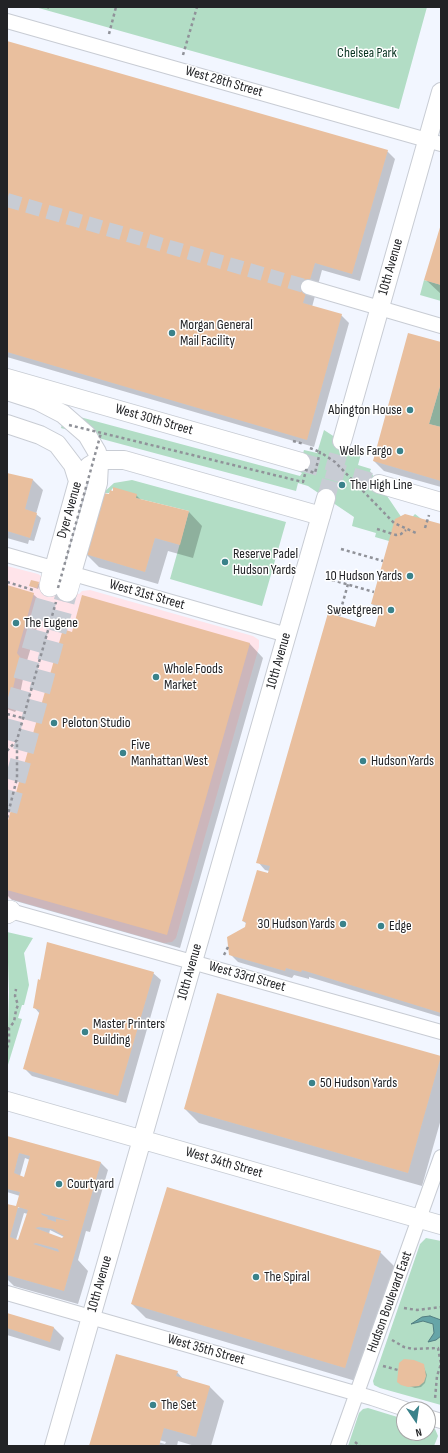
<!DOCTYPE html>
<style>
body{margin:0}
#map{position:relative;width:448px;height:1453px;overflow:hidden;background:#f2f6ff;font-family:"Sofia Sans Condensed",sans-serif}
canvas{display:block}
.frame{position:absolute;inset:0;border:8px solid #222326;pointer-events:none}
.north{position:absolute;left:396px;top:1401px;width:40px;height:40px;box-sizing:border-box;background:#fff;border:1px solid #a7a7a8;border-radius:50%;rotate:167deg;font-size:11px;font-weight:700;line-height:16px;text-align:center;color:#222326}
.north::after{content:'';display:block;margin:auto;width:14px;height:18px;background:#3a828a;clip-path:polygon(50% 0,100% 100%,50% 72%,0 100%)}
</style>
<div id="map">
<canvas width="448" height="1453"></canvas>
<div class="frame"></div>
<div class="north">N</div>
</div>
<script>
const context = document.querySelector('canvas').getContext('2d');
context.lineJoin = 'round';
function fillPath(path, color) {
  context.fillStyle = color;
  context.fill(path, 'evenodd');
}
function shape(rows) {
  const path = new Path2D();
  for (const r of rows) {
    path.moveTo(r[0], r[1]);
    for (let i = 2; i < r.length; i += 2) path.lineTo(r[i], r[i + 1]);
  }
  return path;
}
function strokePath(path, color, width, dash) {
  context.strokeStyle = color;
  context.lineWidth = width;
  context.lineCap = dash ? 'butt' : 'round';
  context.setLineDash(dash || []);
  context.stroke(path);
}
function write(font, color, halo, rows, align = 'center') {
  context.font = font + ' "Sofia Sans Condensed",sans-serif';
  context.lineWidth = 3;
  context.setLineDash([]);
  context.textBaseline = 'middle';
  context.strokeStyle = halo;
  context.fillStyle = color;
  for (const [text, x, y, turn = 0] of rows) {
    context.save();
    context.translate(x, y);
    context.rotate((+turn || 0) * Math.PI / 180);
    context.textAlign = isNaN(turn) ? turn : align;
    if (halo) context.strokeText(text, 0, 0);
    context.fillText(text, 0, 0);
    context.restore();
  }
}
fillPath(shape([
 [7,566,38,574,62,589,79,594,82,591,90,590,253,636,259,640,259,647,176,938,172,942,164,943,7,898]
]), '#ffe4ea');
fillPath(shape([
 [35,7,427,7,399,109],
 [424,280,441,285,441,301,420,295],
 [441,383,441,427,429,424],
 [65,413,300,476,302,473,298,471,304,450,317,453,324,430,361,454,358,465,371,469,370,471,406,524,415,514,424,521,441,556,375,537,376,533,352,526,354,517,308,486,298,483,296,491,61,428],
 [132,480,286,522,262,606,170,579,189,511,136,498,113,488,109,493,103,493,114,483],
 [7,932,33,938,24,953,29,985,24,1005,22,1005,18,1018,22,1019,7,1068,9,992],
 [426,1238,441,1241,441,1405,380,1388,374,1385,373,1381,420,1244],
 [368,1408,404,1419,404,1433,428,1433,428,1426,435,1429,438,1436,434,1446,348,1446,359,1413,363,1409]
]), '#b2ddc5');
const water = shape([
 [430,1316,441,1320,441,1336,436,1340,428,1342,434,1333,433,1324,423,1321,411,1324,422,1317,430,1316]
]);
fillPath(water, '#66a5a8');
strokePath(water, '#527e81', 1);
fillPath(shape([
 [7,42,387,151,395,159,360,281,322,270,312,307,341,315,349,323,314,447,7,357],
 [441,226,441,294,426,280],
 [441,343,440,428,441,487,384,471,374,461],
 [7,474,33,480,43,490,36,514,41,518,34,541,29,540,28,544,7,538],
 [136,495,141,500,189,512,202,526,193,558,168,551,158,584,99,567,86,554],
 [441,525,441,1017,309,977,309,979,294,975,292,978,238,962,230,954,246,927,247,924,243,921,269,871,265,870,258,862,376,628,380,611,372,604],
 [38,583,40,585,38,589,30,586],
 [7,586,33,594,44,604,26,664,17,709,15,712,7,709],
 [83,597,250,644,263,658,180,948,12,900,7,895,7,828,73,633],
 [153,973,161,980,126,1103,32,1076,25,1069,40,1014,34,1007],
 [218,994,441,1057,441,1119,422,1186,199,1123,185,1109],
 [7,1137,101,1163,108,1170,90,1232,86,1231,78,1260,88,1271,78,1304,14,1286,7,1279,7,1205,20,1208,17,1206,20,1196,7,1192],
 [25,1158,30,1160,25,1179,20,1176],
 [24,1213,28,1214,18,1241,16,1240],
 [50,1230,64,1237,62,1239,49,1234],
 [380,1252,394,1266,359,1382,146,1318,132,1304],
 [7,1314,54,1328,64,1338,60,1351,7,1335],
 [423,1365,427,1375,425,1383,421,1387,415,1388,400,1383],
 [177,1372,184,1380,210,1387,224,1401,211,1446,195,1446,178,1441,177,1446,90,1446],
 [113,1427,166,1442,165,1444,113,1429]
]), '#0003');
fillPath(shape([
 [7,41,388,150,352,274,315,263,303,303,342,314,307,440,7,352],
 [441,224,441,285,424,280],
 [408,333,441,342,441,383,429,424,441,427,441,481,373,461],
 [7,473,33,479,25,509,37,513,30,538,7,531],
 [113,487,137,494,136,498,189,511,180,545,155,538,145,572,85,554,103,493,109,494,110,490,113,491],
 [405,514,441,524,441,1013,302,970,301,972,286,968,285,971,229,955,227,937,245,927,246,922,242,921,257,870,268,873,270,866,256,863,328,613,375,627,381,606,371,604,395,519],
 [31,580,39,582,37,588,29,586],
 [7,585,34,593,17,653,20,657,10,702,7,705],
 [82,595,250,643,167,935,7,890,7,824,63,629,72,632],
 [47,942,154,972,118,1096,23,1069,40,1010,33,1008,38,979,40,980],
 [217,993,441,1056,408,1173,184,1109],
 [7,1136,101,1162,64,1291,7,1275,7,1204,16,1206,20,1192,7,1189],
 [19,1153,30,1156,24,1177,14,1173],
 [18,1207,28,1210,18,1240,10,1237],
 [41,1213,70,1221,56,1219,56,1222,47,1219,48,1217,42,1215],
 [39,1227,53,1229,64,1236,62,1238,35,1228],
 [36,1243,58,1249,59,1252,33,1244],
 [167,1187,381,1251,345,1368,131,1304],
 [7,1313,54,1327,50,1342,7,1328],
 [116,1354,178,1371,176,1376,210,1386,196,1437,164,1428,159,1446,89,1446],
 [404,1359,414,1360,424,1364,426,1376,424,1382,419,1386,408,1387,401,1385,397,1382,399,1363]
]), '#e9bf9e');
strokePath(shape([
 [7,200,308,287]
]), '#c8ccd4', 14, [14, 7]);
strokePath(shape([
 [301,462,379,484],
 [326,498,342,441]
]), '#c8ccd4', 18, [18, 9]);
strokePath(shape([
 [7,740,50,586],
 [7,811,67,591]
]), '#c8ccd4', 21, [21, 10]);
const minor = shape([
 [7,21,441,144],
 [308,287,441,326],
 [7,555,287,635],
 [7,910,441,1032],
 [7,1293,372,1398,405,1409],
 [428,1417,441,1421],
 [338,1446,441,1157]
]);
const major = shape([
 [7,378,301,462],
 [7,391,38,401,63,414,87,435,97,452,99,464,98,483,72,573],
 [7,424,40,435,57,444,73,465,78,481],
 [342,441,441,92],
 [379,484,441,502],
 [54,568,79,478,89,466,99,460,124,460,321,516],
 [7,1101,441,1225],
 [54,1446,326,498]
]);
const highway = shape([
 [50,586,54,568],
 [67,591,72,573],
 [7,913,10,911]
]);
strokePath(minor, '#c8ccd4', 16);
strokePath(major, '#c8ccd4', 20);
strokePath(highway, '#c8ccd4', 22);
strokePath(shape([
 [48,7,49,8],
 [109,34,116,7],
 [183,55,197,7],
 [293,441,304,444],
 [310,448,320,452],
 [425,528,429,515],
 [377,529,396,535,401,534,406,530],
 [341,549,383,561],
 [332,580,374,592],
 [7,582,33,590],
 [339,616,348,584],
 [7,714,23,718],
 [7,751,17,740,56,602],
 [7,818,17,778,17,740],
 [224,955,228,947],
 [7,1048,9,1043,9,1028,14,1022,16,1010,18,1005,15,996,16,989],
 [404,1308,417,1310,441,1307],
 [392,1340,404,1347,413,1349,438,1348,441,1364,437,1376,435,1399],
 [383,1366,398,1370],
 [355,1442,360,1446]
]), '#909299', 2.5, [3, 3]);
strokePath(minor, '#fff', 14);
strokePath(major, '#fff', 18);
strokePath(highway, '#fff', 21);
strokePath(shape([
 [69,425,303,482,306,470,315,473,320,452,335,462,394,523,416,533],
 [58,588,101,433]
]), '#909299', 2.5, [3, 3]);
for (const [x, y, r, color] of [
 [172,333,4,"#3a828a"],
 [410,410,4,"#3a828a"],
 [400,451,4,"#3a828a"],
 [342,485,4,"#3a828a"],
 [225,562,4,"#3a828a"],
 [410,576,4,"#3a828a"],
 [391,610,4,"#3a828a"],
 [16,623,4,"#3a828a"],
 [156,677,4,"#3a828a"],
 [54,723,4,"#3a828a"],
 [123,753,4,"#3a828a"],
 [363,761,4,"#3a828a"],
 [343,924,4,"#3a828a"],
 [381,926,4,"#3a828a"],
 [85,1032,4,"#3a828a"],
 [312,1083,4,"#3a828a"],
 [59,1184,4,"#3a828a"],
 [256,1277,4,"#3a828a"],
 [153,1405,4,"#3a828a"]
]) {
  const dot = new Path2D();
  dot.arc(x, y, r, 0, 2 * Math.PI);
  context.fillStyle = color;
  context.fill(dot);
  strokePath(dot, '#fff', 1.5);
}
write('14px', '#093421', '#fff', [
 ["Chelsea Park",367,53]
]);
write('14px', '#222326', '#fff', [
 ["West 28th Street",224,82,16],
 ["10th Avenue",391,267,-74],
 ["West 30th Street",154,420,16],
 ["Dyer Avenue",70,510,-74],
 ["West 31st Street",147,595,16],
 ["10th Avenue",279,661,-74],
 ["10th Avenue",190,972,-74],
 ["West 33rd Street",247,977,16],
 ["West 34th Street",224,1163,16],
 ["10th Avenue",100,1284,-74],
 ["Hudson Boulevard East",390,1302,-70],
 ["West 35th Street",206,1350,16]
]);
write('14px', '#222326', '#fff', [
 ["Morgan General",180,325],
 ["Mail Facility",180,341],
 ["Abington House",402,410,"right"],
 ["Wells Fargo",392,451,"right"],
 ["The High Line",350,485],
 ["Reserve Padel",233,554],
 ["Hudson Yards",233,570],
 ["10 Hudson Yards",402,576,"right"],
 ["Sweetgreen",383,610,"right"],
 ["The Eugene",24,623],
 ["Whole Foods",164,669],
 ["Market",164,685],
 ["Peloton Studio",62,723],
 ["Five",131,745],
 ["Manhattan West",131,761],
 ["Hudson Yards",371,761],
 ["30 Hudson Yards",335,924,"right"],
 ["Edge",389,926],
 ["Master Printers",93,1024],
 ["Building",93,1040],
 ["50 Hudson Yards",320,1083],
 ["Courtyard",67,1184],
 ["The Spiral",264,1277],
 ["The Set",161,1405]
], 'left');
</script>
